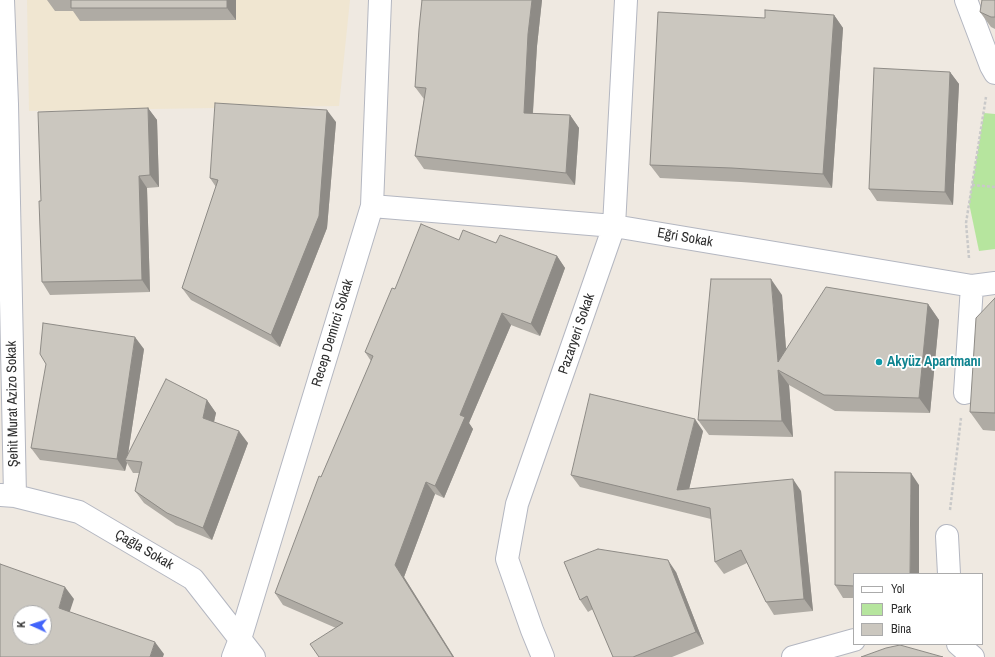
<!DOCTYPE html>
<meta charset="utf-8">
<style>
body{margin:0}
#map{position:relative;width:995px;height:657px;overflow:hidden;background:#efe9e1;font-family:"Archivo Narrow",sans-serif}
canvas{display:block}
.legend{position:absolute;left:853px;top:573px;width:130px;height:72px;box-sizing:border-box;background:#fff;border:1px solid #ababab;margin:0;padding:5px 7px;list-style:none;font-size:12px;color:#2e2e2e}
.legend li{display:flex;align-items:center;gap:8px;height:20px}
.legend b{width:20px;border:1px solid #ababab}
.north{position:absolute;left:12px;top:605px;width:40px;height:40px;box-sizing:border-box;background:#fff;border:1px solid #ababab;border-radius:50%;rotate:273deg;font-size:11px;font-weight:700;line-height:16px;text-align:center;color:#2e2e2e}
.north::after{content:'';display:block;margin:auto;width:14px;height:18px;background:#4264fb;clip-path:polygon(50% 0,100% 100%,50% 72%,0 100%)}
</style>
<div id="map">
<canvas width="995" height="657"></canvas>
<ul class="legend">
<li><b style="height:5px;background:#fff"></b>Yol</li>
<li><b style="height:11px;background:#b6e59e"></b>Park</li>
<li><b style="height:11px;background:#cbc7bf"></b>Bina</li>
</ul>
<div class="north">K</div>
</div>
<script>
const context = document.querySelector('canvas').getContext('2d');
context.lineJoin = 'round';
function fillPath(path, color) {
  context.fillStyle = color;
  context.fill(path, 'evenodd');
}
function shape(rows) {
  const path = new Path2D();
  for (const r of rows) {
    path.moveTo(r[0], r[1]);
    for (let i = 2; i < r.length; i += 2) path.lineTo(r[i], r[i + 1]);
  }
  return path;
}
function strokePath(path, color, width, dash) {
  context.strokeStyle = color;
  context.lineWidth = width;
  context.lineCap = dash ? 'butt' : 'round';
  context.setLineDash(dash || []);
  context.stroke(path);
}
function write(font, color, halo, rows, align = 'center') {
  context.font = font + ' "Archivo Narrow",sans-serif';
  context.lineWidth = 3.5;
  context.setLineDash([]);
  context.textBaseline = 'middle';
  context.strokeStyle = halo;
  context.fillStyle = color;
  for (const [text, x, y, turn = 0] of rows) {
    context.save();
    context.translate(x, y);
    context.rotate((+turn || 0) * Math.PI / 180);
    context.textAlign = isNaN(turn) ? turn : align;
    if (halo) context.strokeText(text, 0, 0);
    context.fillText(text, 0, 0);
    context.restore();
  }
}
fillPath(shape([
 [27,0,350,0,339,106,29,111]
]), '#f0e6d1');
fillPath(shape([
 [984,113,995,114,995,249,979,251,969,203]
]), '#b6e59e');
const street = shape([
 [3,0,7,104,15,496],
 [966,0,991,66,995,73],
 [372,206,614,226,972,286,995,283],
 [965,393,972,286],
 [1,495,15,496,79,512,193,579,254,657],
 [947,536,949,574],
 [958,644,973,657],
 [233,657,240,639,372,206,380,0],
 [543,657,532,630,507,559,517,504,614,226,626,0],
 [793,657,854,640]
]);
strokePath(street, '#b4b7c1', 24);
strokePath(shape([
 [972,185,995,187],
 [969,258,966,223,986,97],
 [950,510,961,418]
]), '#c9c9c9', 2.5, [3, 2]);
strokePath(street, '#fff', 22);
fillPath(shape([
 [47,0,236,0,236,20,80,21,73,11,55,11],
 [422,0,542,0,537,46,533,113,570,115,579,128,575,185,424,169,415,156,424,99,415,87],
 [995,0,995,29,991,27,980,12],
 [834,15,843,28,832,188,741,182,660,178,650,165,765,18],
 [950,72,959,84,953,205,877,201,869,189],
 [148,108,157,120,159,187,147,188,150,292,50,295,42,282,41,201],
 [336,122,327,228,280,347,191,300,182,288,216,187,210,178],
 [459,240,496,243,557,256,565,268,540,336,511,325,469,423,473,429,444,498,435,494,404,577,454,657,319,657,336,628,283,605,275,593,321,477,371,361,365,352,395,289],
 [782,295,786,349,928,304,939,320,930,413,835,411,789,385,793,437,709,435,698,420],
 [995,298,995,431,983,430,970,412],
 [144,349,128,454,207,400,216,413,214,422,248,443,212,540,176,525,144,503,135,491,139,473,133,473,127,463,125,471,40,460,31,448],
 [703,431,689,489,801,491,813,611,774,615,766,602,747,563,724,574,715,562,711,519,580,487,571,475],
 [919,485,854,574,854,598,843,598,835,585],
 [564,562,676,572,704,644,672,657,613,657,593,609,588,612,580,600]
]), '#afaba4');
fillPath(shape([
 [227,0,236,0,236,20,227,8],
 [532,0,542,0,537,46,532,125,524,113,528,34],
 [834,15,843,28,832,188,823,174],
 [950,72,959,84,953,205,945,192],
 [148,108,157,120,159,187,150,175],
 [327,110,336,122,327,228,280,347,271,335],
 [570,115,579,128,575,185,566,173],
 [139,176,147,188,150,292,142,280],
 [557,256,565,268,540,336,531,324],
 [771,279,782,295,788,376,778,362],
 [928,304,939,320,930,413,919,398],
 [502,313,511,325,469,423,473,429,444,498,435,486,460,415],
 [135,337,144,349,127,461,125,460,127,463,125,471,117,459],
 [778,370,789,385,793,437,782,421],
 [207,400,216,413,212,430,203,418],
 [695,419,703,431,686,502,677,490],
 [239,431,248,443,212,540,203,528],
 [911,473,919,485,919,574,910,574],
 [793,479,801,491,813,611,804,599],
 [426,482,435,494,404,577,454,657,453,657,395,565],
 [668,560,676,572,704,644,696,632],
 [65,587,74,599,67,620,59,608],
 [155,642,164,654,163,657,150,657]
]), '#8e8b86');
const building = shape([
 [71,0,227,0,227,8,71,8,71,0],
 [422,0,532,0,528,34,524,113,570,115,566,173,415,156,426,88,415,87,419,29,422,0],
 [982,0,995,0,995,17,991,17,980,12,982,0],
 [765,10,834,15,823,174,732,168,650,165,658,12,765,18,765,10],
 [874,68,950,72,945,192,869,189,874,68],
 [215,103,327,110,319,216,271,335,182,288,218,180,210,178,215,103],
 [148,108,150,175,139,176,142,280,42,282,39,201,41,201,38,112,148,108],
 [421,224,459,240,463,230,496,243,500,235,557,256,531,324,502,313,460,415,465,417,435,486,426,482,395,565,453,657,319,657,310,644,343,623,275,593,319,476,321,477,373,356,365,352,392,288,395,289,421,224],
 [711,279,771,279,778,362,826,287,928,304,919,398,824,395,778,370,782,421,698,420,711,279],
 [995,298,995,413,970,412,976,318,995,298],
 [43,323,135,337,117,459,31,448,46,364,40,354,43,323],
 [166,379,207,400,203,418,239,431,203,528,167,513,135,491,142,462,125,460,166,379],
 [590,394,695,419,677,490,793,479,804,599,766,602,741,550,715,562,710,508,571,475,590,394],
 [835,472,911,473,910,574,854,574,854,586,835,585,835,472],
 [598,549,668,560,696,632,633,657,613,657,587,596,580,600,564,562,598,549],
 [0,564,65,587,59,608,155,642,150,657,0,657,0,564],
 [20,613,44,613,44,637,20,637,20,613],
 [900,645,943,657,861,657,886,648,900,645]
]);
fillPath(building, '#cbc7bf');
strokePath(building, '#8e8b86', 1);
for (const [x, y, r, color] of [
 [879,362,4,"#0f9aa8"]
]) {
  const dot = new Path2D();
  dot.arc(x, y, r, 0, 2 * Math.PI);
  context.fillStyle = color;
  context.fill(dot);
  strokePath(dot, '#fff', 1.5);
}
write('14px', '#2e2e2e', '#fff', [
 ["Eğri Sokak",685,238,10],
 ["Recep Demirci Sokak",333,333,-73],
 ["Pazaryeri Sokak",577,334,-71],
 ["Şehit Murat Azizo Sokak",13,404,-91],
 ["Çağla Sokak",144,550,30]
]);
write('bold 14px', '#0d838f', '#fff', [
 ["Akyüz Apartmanı",887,362]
], 'left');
</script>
